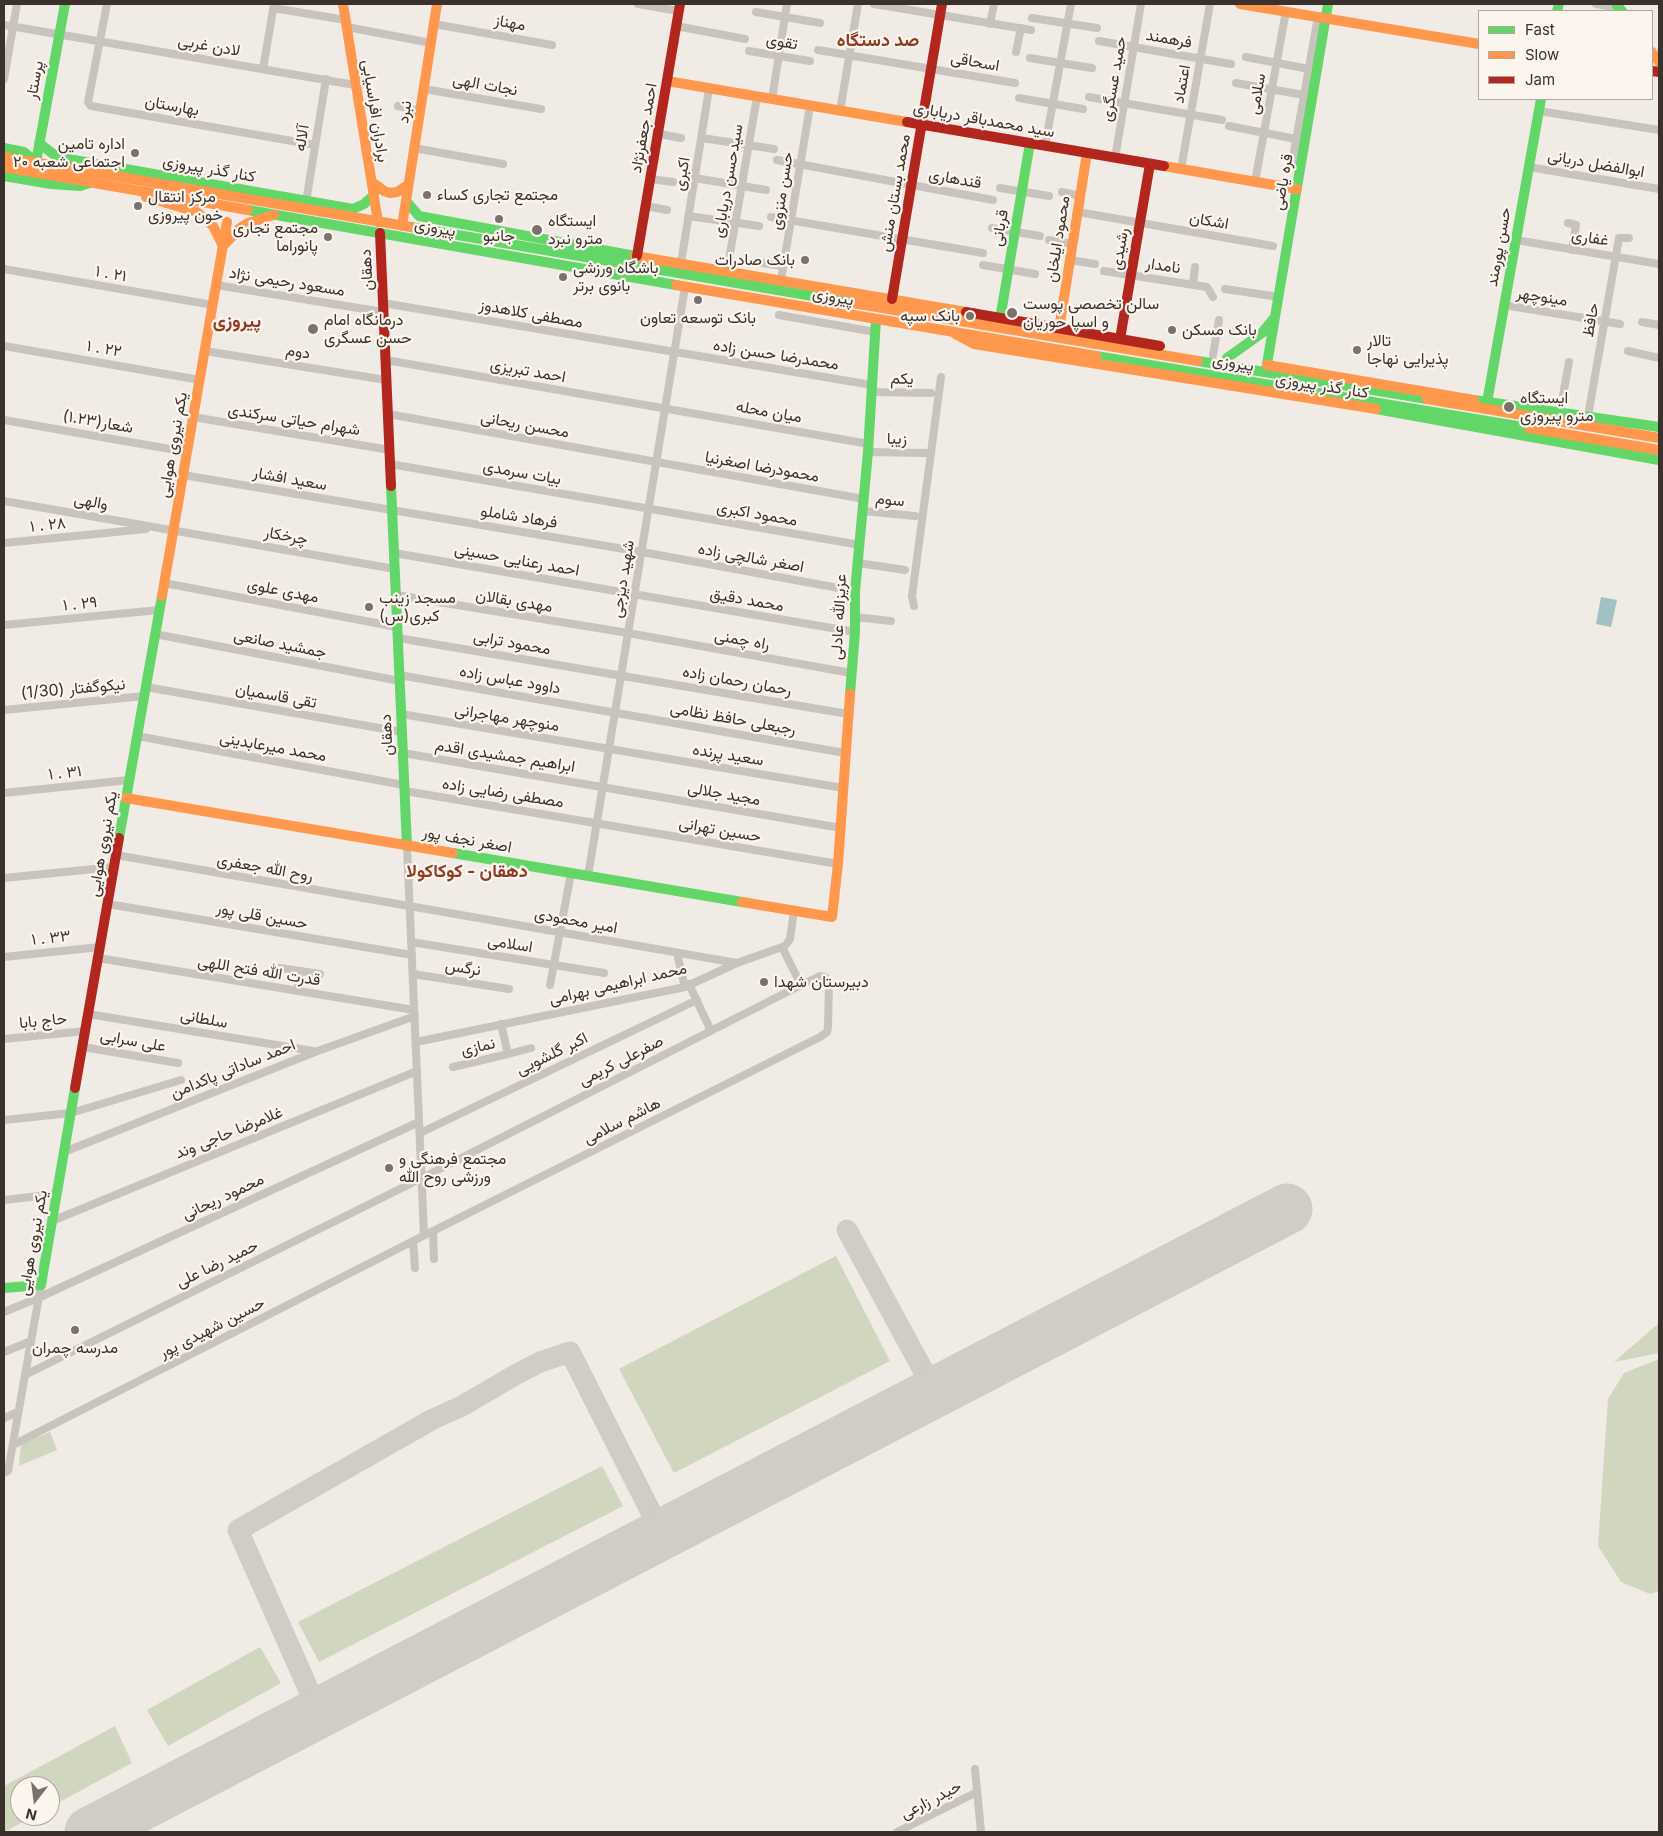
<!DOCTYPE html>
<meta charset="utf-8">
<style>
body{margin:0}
#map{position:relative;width:1663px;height:1836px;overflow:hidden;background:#f0ebe5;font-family:Inter,sans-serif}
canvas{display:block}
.frame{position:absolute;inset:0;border:5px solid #3b302b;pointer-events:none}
.legend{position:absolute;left:1478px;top:10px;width:175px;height:90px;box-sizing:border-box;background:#fbf5ee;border:1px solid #aea6a0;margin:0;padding:6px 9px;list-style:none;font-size:15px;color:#3b302b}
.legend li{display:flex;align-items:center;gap:10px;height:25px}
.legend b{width:25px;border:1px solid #aea6a0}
.north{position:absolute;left:10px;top:1776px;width:50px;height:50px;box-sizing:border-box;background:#fbf5ee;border:1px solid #aea6a0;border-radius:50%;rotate:195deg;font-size:14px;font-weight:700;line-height:20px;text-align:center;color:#3b302b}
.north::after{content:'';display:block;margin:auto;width:18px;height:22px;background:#7a716c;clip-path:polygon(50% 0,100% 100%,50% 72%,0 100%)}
</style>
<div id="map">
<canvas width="1663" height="1836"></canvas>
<div class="frame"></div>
<ul class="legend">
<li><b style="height:6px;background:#63d668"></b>Fast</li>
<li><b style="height:6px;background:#ff974d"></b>Slow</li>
<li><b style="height:6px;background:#b3261e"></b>Jam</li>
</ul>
<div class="north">N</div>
</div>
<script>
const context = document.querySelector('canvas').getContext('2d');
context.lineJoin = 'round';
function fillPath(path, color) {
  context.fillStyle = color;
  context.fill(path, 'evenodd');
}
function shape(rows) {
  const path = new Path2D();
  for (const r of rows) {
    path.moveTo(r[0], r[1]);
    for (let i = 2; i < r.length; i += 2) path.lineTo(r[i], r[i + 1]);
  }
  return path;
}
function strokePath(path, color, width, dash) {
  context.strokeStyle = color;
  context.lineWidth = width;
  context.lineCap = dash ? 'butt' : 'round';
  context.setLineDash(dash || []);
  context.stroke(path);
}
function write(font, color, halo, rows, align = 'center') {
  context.font = font + ' Inter,Vazirmatn,sans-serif';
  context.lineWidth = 4.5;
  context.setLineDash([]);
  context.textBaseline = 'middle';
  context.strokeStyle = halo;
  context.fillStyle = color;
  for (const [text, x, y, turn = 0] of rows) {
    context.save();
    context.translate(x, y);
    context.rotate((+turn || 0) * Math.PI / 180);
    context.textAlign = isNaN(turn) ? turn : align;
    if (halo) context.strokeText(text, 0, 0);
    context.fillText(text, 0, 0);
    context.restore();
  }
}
fillPath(shape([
 [836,1256,890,1361,674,1473,619,1369],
 [1659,1323,1659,1353,1614,1362],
 [1659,1359,1659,1591,1650,1594,1621,1582,1598,1546,1608,1399,1624,1373],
 [50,1432,57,1450,19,1466,21,1444],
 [602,1466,623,1506,319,1662,298,1622],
 [260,1647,281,1683,168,1746,147,1710],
 [115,1726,132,1763,50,1807,50,1786,20,1786,20,1816,34,1816,4,1832,4,1786]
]), '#d1d6bf');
fillPath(shape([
 [1601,597,1617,600,1611,627,1596,624]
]), '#a1c2c1');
strokePath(shape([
 [847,1230,935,1392],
 [319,1713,238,1530,433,1419,462,1406,515,1375,540,1362,570,1352,662,1534]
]), '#d0ccc6', 21);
strokePath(shape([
 [90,1832,1287,1209]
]), '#d0ccc6', 51);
strokePath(shape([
 [107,4,88,102,91,106,315,145],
 [638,4,679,11],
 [874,4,1031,30],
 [1596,4,1619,8],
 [273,8,346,20],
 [756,12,820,23],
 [1032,18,1097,28],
 [434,24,552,45],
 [990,24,994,4],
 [4,25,355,85],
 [676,26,745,39],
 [347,27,431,43],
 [1099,41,1231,64],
 [818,50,1015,83],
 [749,51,810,61],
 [1016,52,1021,28],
 [1246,57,1309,69],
 [1030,58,1092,68],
 [263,69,274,4],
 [4,79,17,4],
 [1236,83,1304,95],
 [424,89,541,109],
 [1089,97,1222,120],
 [1019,98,1083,109],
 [772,99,787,4],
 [398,106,420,111],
 [840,111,858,4],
 [1539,111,1659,130],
 [1229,126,1296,139],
 [659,134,681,138],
 [702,138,774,149],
 [1045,146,1071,4],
 [414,148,503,164],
 [1115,158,1141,4],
 [777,160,993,200],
 [1292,163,1318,17],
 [1529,167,1659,189],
 [1181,169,1210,4],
 [695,178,766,190],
 [650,179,673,182],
 [1255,182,1286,11],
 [1000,188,1049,196],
 [1062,192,1080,196],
 [306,202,326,79],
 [646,206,667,210],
 [1078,212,1273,246],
 [688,216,759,226],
 [771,217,983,253],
 [1568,223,1576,225,1572,250],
 [992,228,1040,236],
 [1049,240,1073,244],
 [1516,240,1659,264],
 [1070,260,1095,264],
 [681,263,709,89],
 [761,263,783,266],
 [983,265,1035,274],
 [4,269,213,305],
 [727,271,757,97],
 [1104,271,1207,287,1213,297],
 [781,280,810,106],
 [216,285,383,312],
 [1193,285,1195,267],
 [1225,289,1279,297],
 [383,303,872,385],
 [1504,305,1620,324],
 [779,315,875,332],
 [1642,322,1659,325],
 [4,346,200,380],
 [205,351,386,380],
 [1628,351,1659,358],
 [1213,355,1219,320],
 [386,360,869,444],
 [872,392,931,393],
 [1560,412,1569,362],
 [388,414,864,499],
 [1588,416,1619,238,1629,238],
 [193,417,390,450],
 [4,420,187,452],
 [868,452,925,453],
 [390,464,860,545],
 [183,475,642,552,855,591],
 [4,501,395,569],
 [863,511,915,516],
 [4,543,146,529],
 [394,553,855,632],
 [858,563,905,570],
 [164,583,397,627],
 [396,595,628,633,851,673],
 [914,606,912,596,941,377],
 [855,617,891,621],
 [4,625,159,610],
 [155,634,400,681],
 [398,638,848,714],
 [399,675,845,753],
 [146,687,402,732],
 [4,710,144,696],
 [401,714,843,788],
 [137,736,404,785],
 [403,753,841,828],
 [405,791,838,864],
 [4,793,129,780],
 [407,846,424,1235],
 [116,855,737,963],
 [588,876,685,287],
 [4,878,114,867],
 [108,904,412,955],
 [411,942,604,973],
 [782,947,801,985],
 [4,957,100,947],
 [98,958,414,1010],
 [678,958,685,987],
 [280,968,300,971,297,991],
 [300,971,320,974],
 [413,974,509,989],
 [689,984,711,1031],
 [550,985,571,873],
 [88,1014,313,1051],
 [4,1039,85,1031],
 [416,1042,685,987,737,963,785,946,790,939,794,911],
 [83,1047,178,1063],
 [508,1054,531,1048],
 [453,1067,508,1054,501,1024],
 [4,1120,71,1113,181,1080],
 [420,1133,697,1000],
 [64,1152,315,1052,415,1016],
 [4,1200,57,1194],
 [52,1221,417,1071],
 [433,1231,434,1259],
 [413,1241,415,1268],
 [4,1312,38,1298,419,1122],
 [4,1352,31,1341],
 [4,1418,18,1412],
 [13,1445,413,1241,820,1037,827,1032,828,1027,829,981,825,977,820,976,801,985,422,1178,25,1375],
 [4,1473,8,1471,41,1285],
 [975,1769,981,1832],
 [897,1832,977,1792]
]), '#c9c3be', 8);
strokePath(shape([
 [1616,4,1622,11],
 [1557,11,1559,4],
 [39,143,57,157,353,209,364,204,374,195],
 [4,148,24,152,36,162],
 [36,162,65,4],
 [4,176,51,184,80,186,90,183],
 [406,201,419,216,635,256],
 [248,210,676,285],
 [411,227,853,303],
 [1000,319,1030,143],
 [1096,356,1529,428],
 [1227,358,1262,333,1275,317],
 [1198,361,1427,399],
 [1266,370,1328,4],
 [1474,400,1659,427],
 [1486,408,1541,99],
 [1376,409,1659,460],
 [391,486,407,846],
 [850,694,855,632,855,591,868,452,876,319],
 [119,838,162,596],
 [453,853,742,902],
 [4,1288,41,1285,75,1088]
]), '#63d668', 10);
strokePath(shape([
 [343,4,378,222],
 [1240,4,1479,44],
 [1652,52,1659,62],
 [667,81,907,122],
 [4,157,411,227],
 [1164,166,1297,189],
 [4,167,248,210],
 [372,182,384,191,390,193,397,192,408,185],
 [146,197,197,212,213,226,223,246],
 [402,226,437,4],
 [224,245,240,228,248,223,274,215],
 [635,256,966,312],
 [676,285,1096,356],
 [853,303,1198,361],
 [1059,329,1087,153],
 [954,333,974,344,1376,409],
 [1267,365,1474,400],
 [1427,399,1659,438],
 [1529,428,1659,450],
 [162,596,227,222],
 [126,798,453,853],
 [742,902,832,917,838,864,850,694]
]), '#ff974d', 10);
strokePath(shape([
 [1652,71,1659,72],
 [907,122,1164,166],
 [380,233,391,486],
 [637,256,680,4],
 [892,299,942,4],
 [966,312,1160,346],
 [1120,339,1150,164],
 [75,1088,119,838]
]), '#b3261e', 10);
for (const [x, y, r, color] of [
 [135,153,5,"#7a716c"],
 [427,195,5,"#7a716c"],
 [138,206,5,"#7a716c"],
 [499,219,5,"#7a716c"],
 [537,230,6,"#7a716c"],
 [328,237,5,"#7a716c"],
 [805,260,5,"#7a716c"],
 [563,277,5,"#7a716c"],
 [698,300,5,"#7a716c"],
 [1012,313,6,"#7a716c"],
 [970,316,5,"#7a716c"],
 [313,329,6,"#7a716c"],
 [1172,330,5,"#7a716c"],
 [1357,350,5,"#7a716c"],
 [1509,407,6,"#7a716c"],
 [369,607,5,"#7a716c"],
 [764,982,5,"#7a716c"],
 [389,1168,5,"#7a716c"],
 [75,1330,5,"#7a716c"]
]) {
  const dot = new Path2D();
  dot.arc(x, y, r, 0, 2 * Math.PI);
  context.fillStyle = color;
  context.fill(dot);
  strokePath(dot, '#fbf5ee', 2);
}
write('16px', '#3b302b', '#fbf5ee', [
 ["مهناز",510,23,10],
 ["فرهمند",1169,39,10],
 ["تقوی",782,42,10],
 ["لادن غربی",209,46,10],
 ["اسحاقی",975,62,10],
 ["حمید عسگری",1114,79,-80],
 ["پرستار",35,80,-80],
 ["اعتماد",1182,84,-80],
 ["نجات الهی",485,85,10],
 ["سلامی",1257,94,-80],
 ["بهارستان",172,106,10],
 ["برادران افراسیابی",375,111,81],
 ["نبرد",405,112,-81],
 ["سید محمدباقر دریاباری",984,120,10],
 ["احمد جعفرنژاد",644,128,-80],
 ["آلاله",302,138,-81],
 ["ابوالفضل دریانی",1596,164,10],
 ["کنار گذر پیروزی",209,169,10],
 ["اکبری",682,174,-80],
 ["قندهاری",955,179,10],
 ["سیدحسن دریاباری",728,181,-80],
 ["قره یاضی",1283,182,-80],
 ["حسن منزوی",782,191,-81],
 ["محمد بستان منش",895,193,-80],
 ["اشکان",1209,221,10],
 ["پیروزی",435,228,10],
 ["قربانی",1000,228,-80],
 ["غفاری",1590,238,9],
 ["محمود ایلخان",1058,239,-81],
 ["حسن پورمند",1499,247,-80],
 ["رشیدی",1120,249,-80],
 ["نامدار",1163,266,8],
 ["دهقان",367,270,-93],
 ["۱ . ۲۱",111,274,10],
 ["مسعود رحیمی نژاد",287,282,9],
 ["پیروزی",833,297,10],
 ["مینوچهر",1542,297,9],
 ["مصطفی کلاهدوز",531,314,10],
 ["حافظ",1591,320,-80],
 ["۱ . ۲۲",104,349,10],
 ["دوم",298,352,9],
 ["محمدرضا حسن زاده",776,355,9],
 ["پیروزی",1233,363,9],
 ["احمد تبریزی",528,371,10],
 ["یکم",902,379,1],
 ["کنار گذر پیروزی",1322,386,9],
 ["میان محله",769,412,10],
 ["شهرام حیاتی سرکندی",294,420,9],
 ["شعار(۱.۲۳)",98,422,10],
 ["محسن ریحانی",525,425,10],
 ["زیبا",897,439,1],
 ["یکم نیروی هوایی",173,445,-80],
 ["محمودرضا اصغرنیا",762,467,10],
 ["بیات سرمدی",522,473,10],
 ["سعید افشار",290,479,10],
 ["سوم",890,500,6],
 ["والهی",91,502,10],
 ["محمود اکبری",757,514,10],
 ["فرهاد شاملو",519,517,9],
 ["۱ . ۲۸",48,525,-6],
 ["چرخکار",286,536,10],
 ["اصغر شالچی زاده",751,558,10],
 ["احمد رعنایی حسینی",517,560,10],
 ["شهید دیزجی",623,579,-81],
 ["مهدی علوی",283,591,11],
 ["محمد دقیق",747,600,10],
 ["مهدی بقالان",514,601,9],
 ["۱ . ۲۹",80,604,-6],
 ["عزیزالله عادلی",839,617,-87],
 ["راه چمنی",742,640,10],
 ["محمود ترابی",512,643,10],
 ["جمشید صانعی",280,644,11],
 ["داوود عباس زاده",510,680,10],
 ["رحمان رحمان زاده",737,681,10],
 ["نیکوگفتار (1/30)",73,689,-5],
 ["تقی قاسمیان",276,696,10],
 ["منوچهر مهاجرانی",507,718,9],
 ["رجبعلی حافظ نظامی",733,719,10],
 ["دهقان",387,735,-93],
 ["محمد میرعابدینی",273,747,10],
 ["سعید پرنده",728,755,9],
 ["ابراهیم جمشیدی اقدم",505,756,9],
 ["۱ . ۳۱",65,773,-6],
 ["مصطفی رضایی زاده",503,793,9],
 ["مجید جلالی",724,794,10],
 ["حسین تهرانی",720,830,10],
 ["اصغر نجف پور",467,840,10],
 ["یکم نیروی هوایی",103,844,-80],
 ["روح الله جعفری",265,868,10],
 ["حسین قلی پور",262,916,10],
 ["امیر محمودی",576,921,10],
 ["۱ . ۳۳",51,938,-6],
 ["اسلامی",510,944,9],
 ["نرگس",463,968,9],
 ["قدرت الله فتح اللهی",259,971,9],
 ["محمد ابراهیمی بهرامی",618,984,-13],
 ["سلطانی",204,1019,10],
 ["حاج بابا",43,1021,-6],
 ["علی سرابی",133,1041,10],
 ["نمازی",478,1047,-13],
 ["اکبر گلشویی",552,1054,-26],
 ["صفرعلی کریمی",621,1061,-27],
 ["احمد ساداتی پاکدامن",233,1069,-22],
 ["هاشم سلامی",622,1121,-27],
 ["غلامرضا حاجی وند",229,1133,-22],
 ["محمود ریحانی",223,1197,-25],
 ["یکم نیروی هوایی",33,1243,-80],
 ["حمید رضا علی",217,1264,-26],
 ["حسین شهیدی پور",212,1328,-27],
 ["حیدر زارعی",931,1800,-27]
]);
write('16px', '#3b302b', '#fbf5ee', [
 ["اداره تامین",125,144,"right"],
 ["اجتماعی شعبه ۲۰",125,162,"right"],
 ["مجتمع تجاری کساء",437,195],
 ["مرکز انتقال",148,197],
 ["خون پیروزی",148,215],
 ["ایستگاه",548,221],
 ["مترو نبرد",548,239],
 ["مجتمع تجاری",318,228,"right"],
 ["پانوراما",318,246,"right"],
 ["جانبو",499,236,"center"],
 ["بانک صادرات",795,260,"right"],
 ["باشگاه ورزشی",573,268],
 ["بانوی برتر",573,286],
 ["سالن تخصصی پوست",1023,304],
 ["و اسپا حوریان",1023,322],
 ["بانک سپه",960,316,"right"],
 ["بانک توسعه تعاون",698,318,"center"],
 ["درمانگاه امام",324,320],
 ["حسن عسگری",324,338],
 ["بانک مسکن",1182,330],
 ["تالار",1367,341],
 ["پذیرایی نهاجا",1367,359],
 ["ایستگاه",1520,398],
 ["مترو پیروزی",1520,416],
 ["مسجد زینب",379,598],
 ["کبری(س)",379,616],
 ["دبیرستان شهدا",774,982],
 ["مجتمع فرهنگی و",399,1159],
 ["ورزشی روح الله",399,1177],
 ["مدرسه چمران",75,1348,"center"]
], 'left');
write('bold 18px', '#8c3b22', '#fbf5ee', [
 ["صد دستگاه",878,41],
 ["پیروزی",237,322],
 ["دهقان - کوکاکولا",467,872]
]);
</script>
